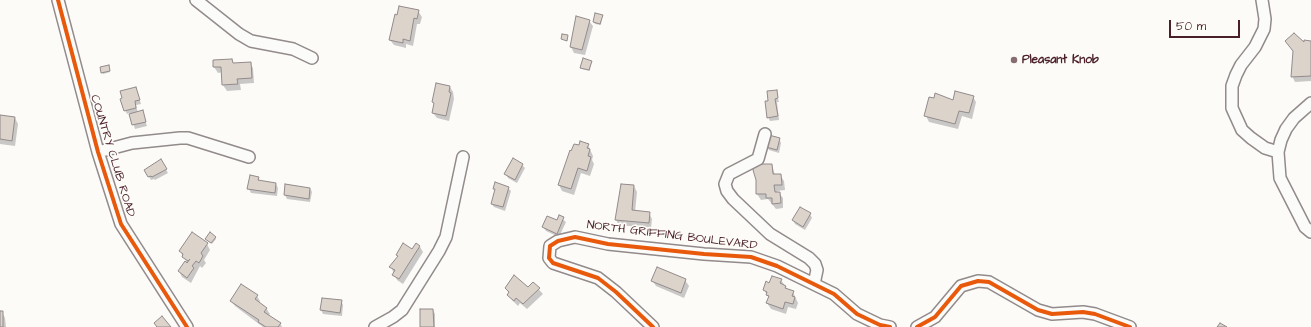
<!DOCTYPE html>
<style>
body{margin:0}
#map{position:relative;width:1311px;height:327px;overflow:hidden;background:#fcfbf8;font-family:"Architects Daughter",sans-serif}
canvas{display:block}
.scale{position:absolute;left:1169px;top:20px;width:71px;height:18px;box-sizing:border-box;border:2px solid #4a1f2b;border-top:0;padding-left:5px;font-size:12px;line-height:14px;white-space:nowrap;color:#4a1f2b;-webkit-text-stroke:3px #fdfcf7;paint-order:stroke}
</style>
<div id="map">
<canvas width="1311" height="327"></canvas>
<div class="scale">50 m</div>
</div>
<script>
const context = document.querySelector('canvas').getContext('2d');
context.lineJoin = 'round';
function fillPath(path, color) {
  context.fillStyle = color;
  context.fill(path, 'evenodd');
}
function shape(rows) {
  const path = new Path2D();
  for (const r of rows) {
    path.moveTo(r[0], r[1]);
    for (let i = 2; i < r.length; i += 2) path.lineTo(r[i], r[i + 1]);
  }
  return path;
}
function strokePath(path, color, width, dash) {
  context.strokeStyle = color;
  context.lineWidth = width;
  context.lineCap = dash ? 'butt' : 'round';
  context.setLineDash(dash || []);
  context.stroke(path);
}
function write(font, color, halo, rows, align = 'center') {
  context.font = font + ' "Architects Daughter",sans-serif';
  context.lineWidth = 3.5;
  context.setLineDash([]);
  context.textBaseline = 'middle';
  context.strokeStyle = halo;
  context.fillStyle = color;
  for (const [text, x, y, turn = 0] of rows) {
    context.save();
    context.translate(x, y);
    context.rotate((+turn || 0) * Math.PI / 180);
    context.textAlign = isNaN(turn) ? turn : align;
    if (halo) context.strokeText(text, 0, 0);
    context.fillText(text, 0, 0);
    context.restore();
  }
}
fillPath(shape([
 [418,11,422,17,420,24,417,24,413,46,406,44,406,48,394,45,390,40],
 [602,16,601,25,595,24,594,22],
 [589,21,593,26,585,55,574,53,571,47],
 [1286,41,1305,45,1311,42,1311,81,1295,82,1292,76,1294,53],
 [232,60,234,64,250,63,253,68,254,83,240,84,241,90,227,91,223,85,223,72,218,73,214,67,214,61],
 [591,61,590,71,582,69,581,67],
 [109,68,110,72,103,74,102,73],
 [450,87,453,92,454,99,449,121,437,118,433,113,435,105,433,102],
 [136,88,141,104,136,105,138,113,142,112,147,126,135,129,130,113,127,114,125,110],
 [776,91,779,102,777,102,779,120,770,121,768,117,770,102],
 [973,97,976,102,972,119,962,116,958,129,929,122,926,116,954,101],
 [0,116,15,118,18,124,15,146,0,144],
 [779,139,781,143,779,153,769,150,767,147],
 [588,145,593,156,592,160,594,164,590,176,581,173,574,195,562,191,559,185],
 [161,161,168,173,155,180,154,179,151,180,145,171],
 [522,165,525,168,517,183,508,178,506,174],
 [772,165,775,175,780,175,784,181,785,190,777,191,783,198,783,208,776,209,768,199,761,200,757,194,755,167],
 [258,178,260,181,276,184,278,188,277,196,251,193,249,189],
 [634,186,637,192,635,212,649,213,652,219,651,228,619,225,616,220],
 [310,188,312,192,310,202,287,199,285,195],
 [494,188,508,188,511,191,505,211,494,207,492,204,496,191],
 [810,214,812,218,805,230,795,224,793,220],
 [559,216,566,222,559,237,546,231,543,227,557,222],
 [215,237,216,239,212,244,207,240],
 [207,244,210,250,204,260,206,263,202,268,200,266,191,283,182,277,179,271,186,261,180,251],
 [420,247,423,252,403,284,397,280,391,267,398,256],
 [652,280,685,280,689,286,684,298,656,286],
 [781,280,788,290,793,292,798,303,796,309,788,307,786,314,771,309,767,303,769,298,764,290,770,284],
 [533,283,543,294,527,309,520,303,518,306,512,300,506,288,528,288],
 [257,296,260,301,259,303,266,308,270,314,268,316,280,323,282,327,263,327,235,306,231,301],
 [341,301,343,305,342,316,323,314,321,310],
 [433,310,435,314,435,327,421,327],
 [0,312,2,312,5,318,6,327,0,327]
]), '#0003');
const building = shape([
 [399,6,419,10,417,19,414,18,410,41,403,39,403,43,389,40,395,14,397,15,399,6],
 [595,13,603,15,600,24,593,22,595,13],
 [576,16,590,20,582,50,570,47,576,16],
 [1294,33,1304,42,1304,40,1311,41,1311,76,1291,77,1293,51,1285,41,1294,33],
 [562,34,568,35,567,41,561,39,562,34],
 [583,58,592,61,589,70,580,68,583,58],
 [232,59,233,63,251,62,252,78,237,79,238,84,222,85,221,67,213,67,213,60,232,59],
 [109,65,110,71,101,73,100,67,109,65],
 [436,83,450,86,449,92,451,93,446,116,432,113,434,103,432,102,436,83],
 [136,87,140,100,135,101,136,108,124,111,120,99,122,98,120,91,136,87],
 [777,90,778,98,775,99,778,116,767,118,765,101,768,101,767,91,777,90],
 [955,91,974,96,969,113,959,111,955,124,924,116,929,97,934,98,935,93,953,100,955,91],
 [143,110,146,122,132,125,129,114,143,110],
 [0,115,15,117,12,141,0,139,0,115],
 [769,135,780,138,777,150,766,147,769,135],
 [580,141,589,144,587,148,590,149,588,156,591,157,587,171,578,168,571,189,558,185,570,150,571,151,574,144,579,145,580,141],
 [513,158,523,164,515,180,504,174,513,158],
 [161,159,167,169,152,177,151,176,148,177,144,170,161,159],
 [761,164,772,164,773,174,781,174,782,185,774,185,775,192,780,192,781,203,772,204,772,198,766,198,766,194,756,194,756,180,753,170,754,166,761,164],
 [250,175,259,177,258,180,276,183,275,193,247,189,250,175],
 [495,182,509,187,503,207,491,204,495,189,493,189,495,182],
 [285,184,310,188,309,199,284,195,285,184],
 [621,184,634,185,632,210,650,212,649,223,615,220,621,184],
 [800,207,811,213,803,227,792,220,800,207],
 [559,215,564,217,557,234,542,227,547,216,557,220,559,215],
 [192,232,208,243,201,253,203,256,199,263,196,261,192,266,194,268,187,278,178,271,185,261,187,263,190,259,188,261,182,257,183,254,179,251,192,232],
 [210,232,216,237,211,243,205,239,210,232],
 [403,243,412,249,416,243,420,246,399,279,392,275,395,270,389,267,398,256,396,255,403,243],
 [657,267,686,279,681,293,651,281,657,267],
 [514,275,528,287,533,282,540,288,523,304,516,298,514,301,507,295,509,292,505,288,514,275],
 [772,276,782,279,780,283,786,286,785,288,794,291,792,296,795,297,793,304,785,302,783,309,766,303,769,296,766,295,767,292,763,290,766,281,769,283,772,276],
 [241,284,258,295,255,299,267,308,264,312,281,323,278,327,266,327,258,322,259,320,230,301,241,284],
 [322,298,342,300,340,313,320,310,322,298],
 [420,309,433,309,434,327,420,327,420,309],
 [0,311,3,311,3,327,0,327,0,311],
 [162,316,171,327,157,327,154,323,162,316],
 [1220,323,1227,327,1217,327,1220,323]
]);
fillPath(building, '#dcd3cb');
strokePath(building, '#928a8b', 1);
const minor = shape([
 [58,0,98,152,121,224,187,327],
 [196,0,239,34,251,41,293,49,312,58],
 [1262,0,1265,19,1264,29,1255,47,1241,65,1236,75,1232,86,1232,108,1242,130,1251,138,1265,148,1278,152],
 [1311,103,1294,118,1286,129,1281,140,1278,152,1280,178,1305,227,1311,232],
 [765,134,758,159,729,174,725,184,727,191,733,199,770,234,809,258,815,264,817,270,814,284],
 [98,152,132,143,180,138,188,138,249,157],
 [375,327,393,317,402,310,439,251,446,237,463,157],
 [653,327,616,292,598,278,553,263,549,258,550,246,558,241,575,237,608,244,704,254,751,257,777,266,834,294,857,314,880,325,890,327],
 [917,327,935,317,961,286,978,281,989,282,1038,310,1052,314,1083,312,1095,314,1130,327]
]);
strokePath(minor, '#928a8b', 14);
strokePath(minor, '#fbfbf9', 11);
strokePath(shape([
 [58,0,98,152,121,224,187,327],
 [653,327,616,292,598,278,553,263,549,258,550,246,558,241,575,237,608,244,704,254,751,257,777,266,834,294,857,314,880,325,890,327],
 [917,327,935,317,961,286,978,281,989,282,1038,310,1052,314,1083,312,1095,314,1130,327]
]), '#e8590c', 4);
for (const [x, y, r, color] of [
 [1014,60,4,"#886c73"]
]) {
  const dot = new Path2D();
  dot.arc(x, y, r, 0, 2 * Math.PI);
  context.fillStyle = color;
  context.fill(dot);
  strokePath(dot, '#fdfcf7', 1.5);
}
write('bold 12px', '#4a1f2b', '#fdfcf7', [
 ["Pleasant Knob",1022,60]
], 'left');
write('12px', '#4a1f2b', '#fdfcf7', [
 ["COUNTRY CLUB ROAD",112,156,73],
 ["NORTH GRIFFING BOULEVARD",672,236,7]
]);
</script>
